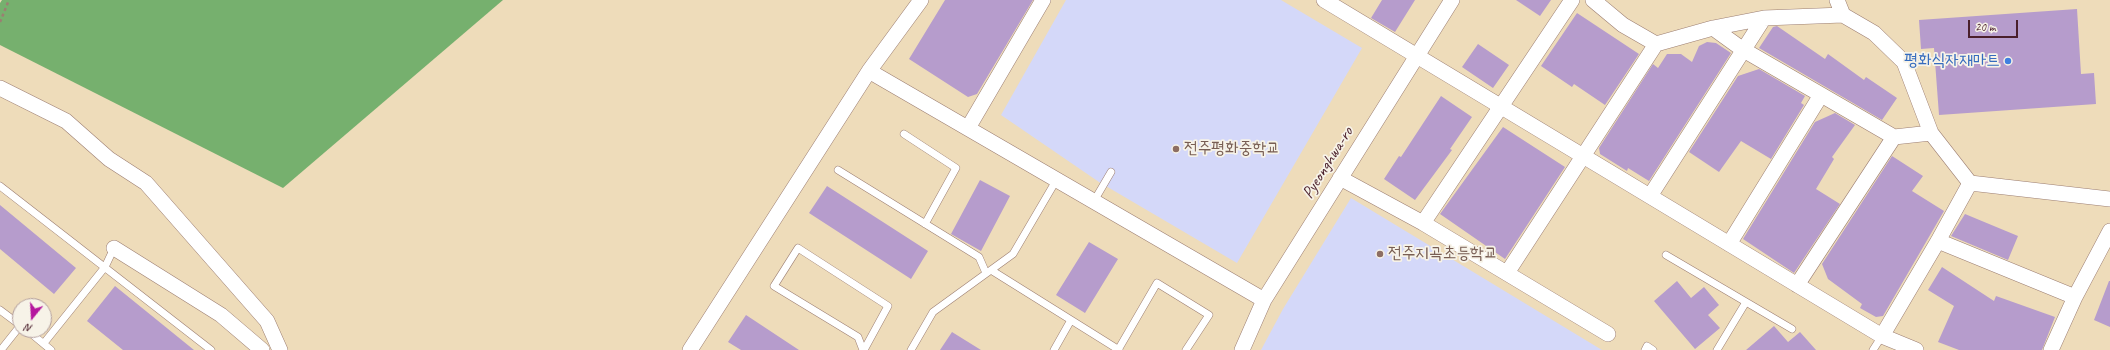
<!DOCTYPE html>
<meta charset="utf-8">
<style>
body{margin:0}
#map{position:relative;width:2110px;height:350px;overflow:hidden;background:#eedcba;font-family:Caveat,sans-serif}
canvas{display:block}
.north{position:absolute;left:12px;top:298px;width:40px;height:40px;box-sizing:border-box;background:#f7f3e8;border:1px solid #b29e9c;border-radius:50%;rotate:198deg;font-size:11px;font-weight:700;line-height:16px;text-align:center;color:#4a1f2b}
.north::after{content:'';display:block;margin:auto;width:14px;height:18px;background:#b5179e;clip-path:polygon(50% 0,100% 100%,50% 72%,0 100%)}
.scale{position:absolute;left:1968px;top:20px;width:50px;height:18px;box-sizing:border-box;border:2px solid #4a1f2b;border-top:0;padding-left:5px;font-size:12px;line-height:14px;white-space:nowrap;color:#4a1f2b;-webkit-text-stroke:3px #f7f3e8;paint-order:stroke}
</style>
<div id="map">
<canvas width="2110" height="350"></canvas>
<div class="north">N</div>
<div class="scale">20 m</div>
</div>
<script>
const context = document.querySelector('canvas').getContext('2d');
context.lineJoin = 'round';
function fillPath(path, color) {
  context.fillStyle = color;
  context.fill(path, 'evenodd');
}
function shape(rows) {
  const path = new Path2D();
  for (const r of rows) {
    path.moveTo(r[0], r[1]);
    for (let i = 2; i < r.length; i += 2) path.lineTo(r[i], r[i + 1]);
  }
  return path;
}
function strokePath(path, color, width, dash) {
  context.strokeStyle = color;
  context.lineWidth = width;
  context.lineCap = dash ? 'butt' : 'round';
  context.setLineDash(dash || []);
  context.stroke(path);
}
function write(font, color, halo, rows, align = 'center') {
  context.font = font + ' Caveat,"Poor Story",sans-serif';
  context.lineWidth = 3.5;
  context.setLineDash([]);
  context.textBaseline = 'middle';
  context.strokeStyle = halo;
  context.fillStyle = color;
  for (const [text, x, y, turn = 0] of rows) {
    context.save();
    context.translate(x, y);
    context.rotate((+turn || 0) * Math.PI / 180);
    context.textAlign = isNaN(turn) ? turn : align;
    if (halo) context.strokeText(text, 0, 0);
    context.fillText(text, 0, 0);
    context.restore();
  }
}
fillPath(shape([
 [1066,0,1281,0,1362,48,1237,263,1099,182,1001,115],
 [1351,198,1602,350,1261,350,1283,309]
]), '#d4d8f9');
fillPath(shape([
 [2,0,503,0,283,188,0,45,0,3]
]), '#76b06e');
fillPath(shape([
 [945,0,1033,0,977,94,968,97,909,59],
 [1382,0,1415,0,1395,32,1371,18],
 [1516,0,1551,0,1540,16],
 [2077,9,2081,74,2094,73,2096,104,1939,115,1934,48,1921,49,1919,20],
 [1577,13,1639,54,1605,105,1574,84,1572,87,1541,66],
 [1777,26,1825,59,1828,54,1864,80,1866,77,1897,98,1882,120,1759,48,1773,27],
 [1707,42,1716,43,1731,53,1649,181,1628,168,1627,171,1600,154,1599,148,1653,64,1658,68,1667,54,1681,54,1692,62,1699,46],
 [1478,44,1509,65,1493,88,1462,67],
 [1759,69,1805,96,1801,103,1804,105,1771,159,1741,141,1719,172,1689,152,1738,76],
 [1441,96,1472,117,1450,149,1452,150,1415,200,1384,179,1399,156,1401,157],
 [1835,113,1855,125,1832,157,1834,159,1816,189,1840,204,1794,273,1743,239,1815,122],
 [1503,127,1565,167,1505,259,1440,214],
 [1892,156,1923,176,1912,191,1944,211,1883,316,1876,317,1860,308,1862,304,1828,279,1822,264],
 [980,180,1010,196,981,251,951,234],
 [827,186,928,251,911,279,809,213],
 [0,205,76,268,54,294,0,249],
 [1965,214,2018,236,2008,260,1951,236],
 [1089,242,1118,259,1085,313,1056,295],
 [1942,267,1994,301,1996,296,2055,317,2042,350,1959,350,1938,342,1954,306,1928,290],
 [1677,281,1691,298,1704,287,1719,305,1708,315,1720,328,1695,349,1654,301],
 [2109,281,2110,281,2110,327,2094,320],
 [115,286,194,350,123,350,87,321],
 [746,315,799,350,741,350,728,342],
 [1774,326,1788,342,1800,332,1816,350,1746,350],
 [952,332,981,350,940,350]
]), '#b69ccc');
const lane = shape([
 [904,134,956,168,925,224],
 [838,170,979,257,986,273],
 [0,186,211,350],
 [1094,201,1111,172],
 [1666,255,1792,329],
 [991,270,1119,350],
 [0,310,20,325],
 [27,330,51,350],
 [44,343,105,267,114,248],
 [1,350,20,326],
 [863,350,858,337,774,286,798,248,888,306,864,350],
 [911,350,933,312,1013,254,1057,179],
 [1054,350,1071,320],
 [1118,350,1157,283,1209,315,1186,350],
 [1645,350,1647,346,1653,350],
 [1717,350,1746,302],
 [1873,350,1882,336]
]);
const street = shape([
 [1324,0,1882,336,1916,350],
 [1593,0,1623,25,1656,44,1713,28,1764,18,1843,15,1874,33,1904,62,1931,133,1970,183,2110,199],
 [1837,0,1843,15],
 [1713,28,1742,49,1894,137,1931,133],
 [869,71,1264,300],
 [0,88,66,121,109,159,146,183,267,321,280,350],
 [968,128,1043,0],
 [1340,178,1423,223,1608,334],
 [1650,196,1764,18],
 [1423,223,1572,0],
 [1938,241,2075,297],
 [1729,244,1821,95],
 [114,248,221,315,262,350],
 [1507,273,1656,44],
 [1797,285,1894,137],
 [1882,336,1938,241,1970,183],
 [690,350,869,71,921,0],
 [1242,350,1264,300,1452,0],
 [2051,350,2075,297,2110,231]
]);
strokePath(lane, '#9c7e72', 8);
strokePath(street, '#9c7e72', 16);
strokePath(shape([
 [0,22,9,0]
]), '#9c7e72', 2.5, [3, 3]);
strokePath(lane, '#fff', 7);
strokePath(street, '#fff', 15);
for (const [x, y, r, color] of [
 [2008,61,4,"#3f7fe0"],
 [1176,149,4,"#8d6e63"],
 [1380,254,4,"#8d6e63"]
]) {
  const dot = new Path2D();
  dot.arc(x, y, r, 0, 2 * Math.PI);
  context.fillStyle = color;
  context.fill(dot);
  strokePath(dot, '#f7f3e8', 1.5);
}
write('17px', '#366cbe', '#f7f3e8', [
 ["평화식자재마트",2000,61]
], 'right');
write('17px', '#785e54', '#f7f3e8', [
 ["전주평화중학교",1184,149],
 ["전주지곡초등학교",1388,254]
], 'left');
write('17px', '#4a1f2b', '#f7f3e8', [
 ["Pyeonghwa-ro",1328,163,-58]
]);
</script>
